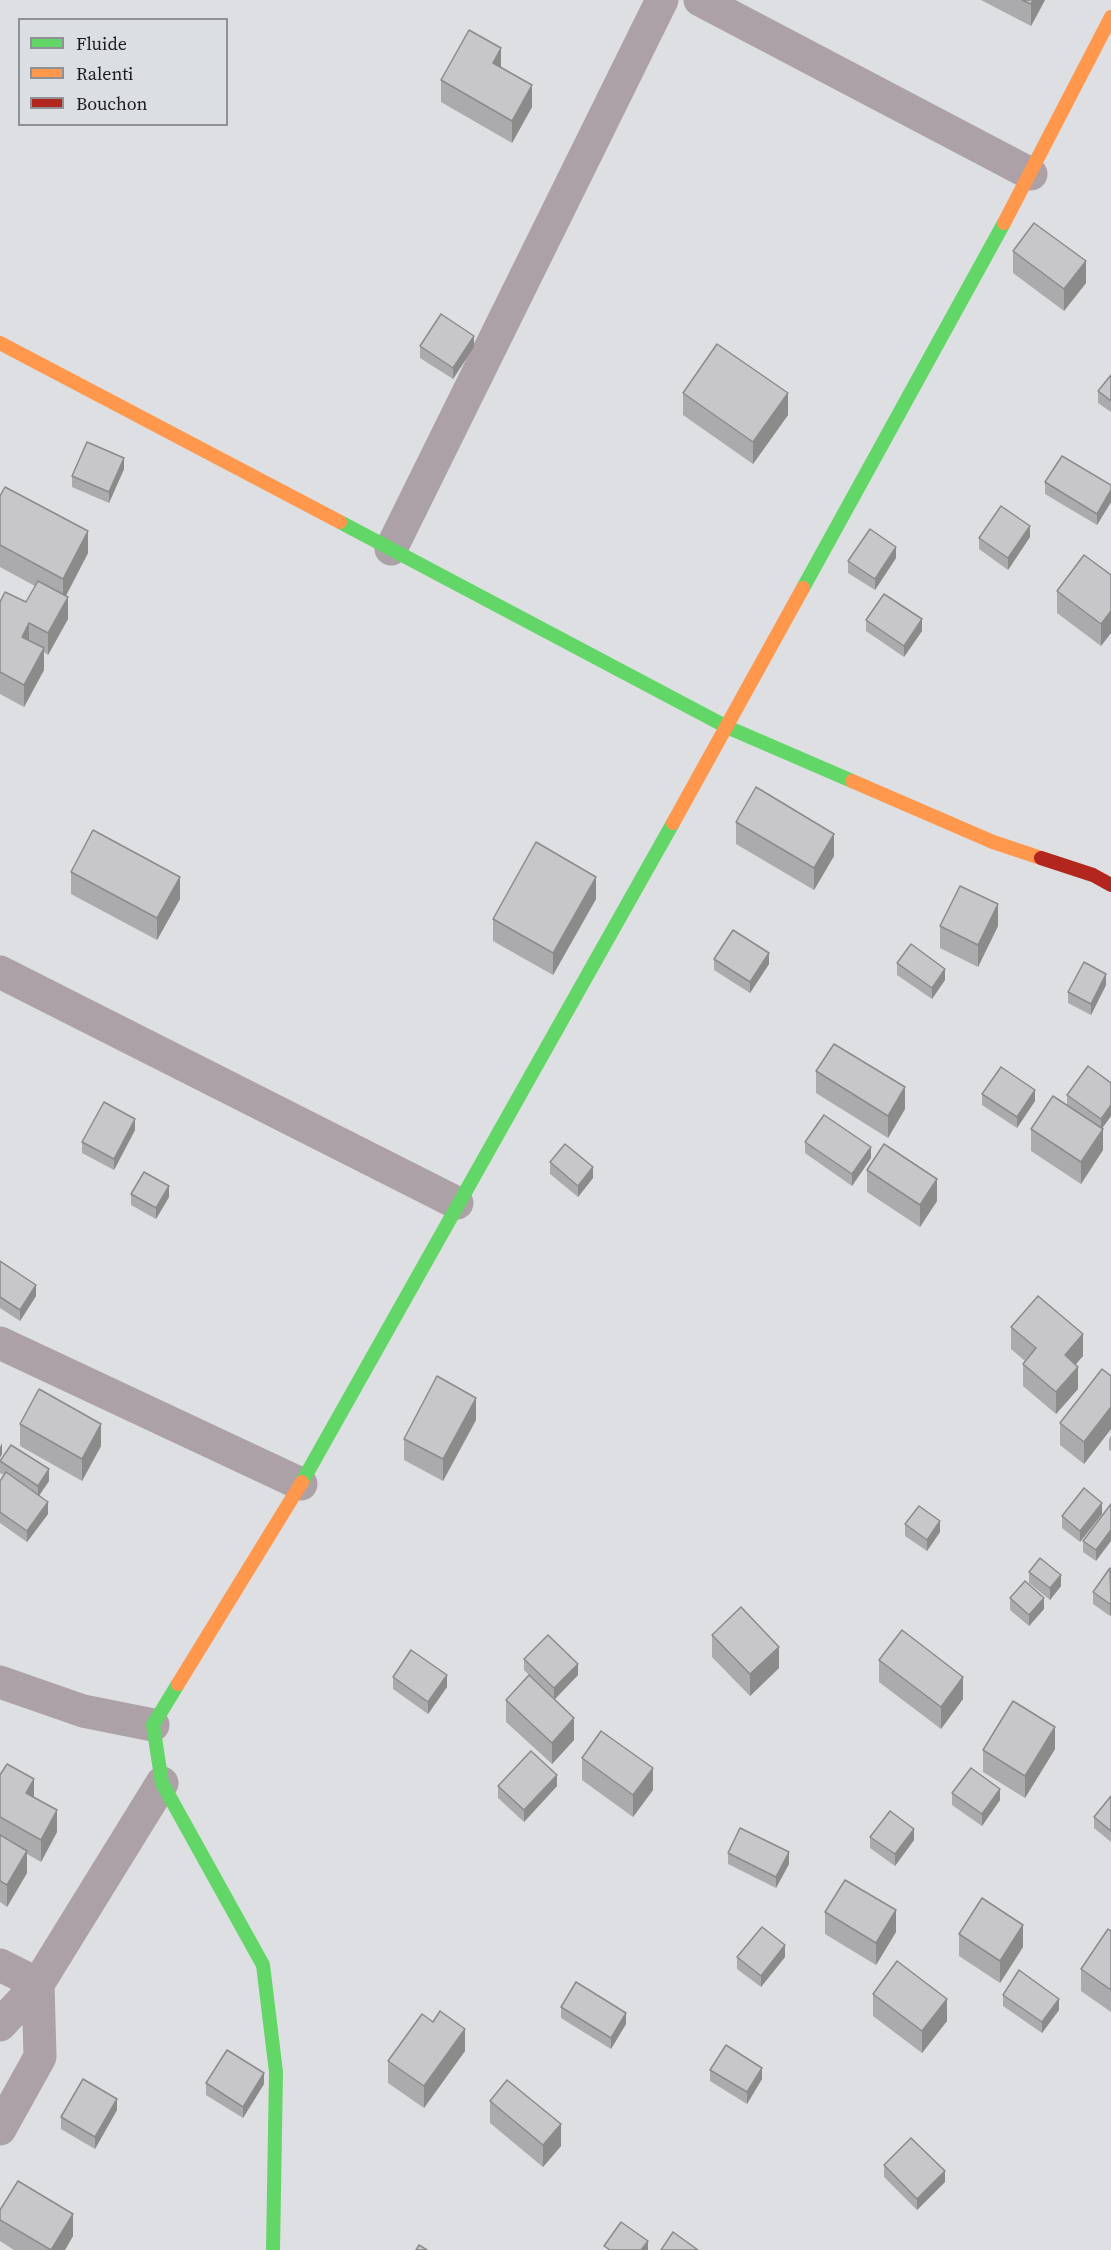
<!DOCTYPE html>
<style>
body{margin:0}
#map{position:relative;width:1111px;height:2250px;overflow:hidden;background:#dddfe2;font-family:"Source Serif 4",serif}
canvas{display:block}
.legend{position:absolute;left:18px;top:18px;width:210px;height:108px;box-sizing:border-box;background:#dbdfe4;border:2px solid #8e9195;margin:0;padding:8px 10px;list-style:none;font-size:18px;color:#1b1c1e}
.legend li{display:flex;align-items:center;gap:12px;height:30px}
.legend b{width:30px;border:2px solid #8e9195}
</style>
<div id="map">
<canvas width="1111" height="2250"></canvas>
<ul class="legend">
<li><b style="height:8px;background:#63d668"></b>Fluide</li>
<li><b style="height:8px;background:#ff974d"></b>Ralenti</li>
<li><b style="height:8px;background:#b3261e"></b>Bouchon</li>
</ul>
</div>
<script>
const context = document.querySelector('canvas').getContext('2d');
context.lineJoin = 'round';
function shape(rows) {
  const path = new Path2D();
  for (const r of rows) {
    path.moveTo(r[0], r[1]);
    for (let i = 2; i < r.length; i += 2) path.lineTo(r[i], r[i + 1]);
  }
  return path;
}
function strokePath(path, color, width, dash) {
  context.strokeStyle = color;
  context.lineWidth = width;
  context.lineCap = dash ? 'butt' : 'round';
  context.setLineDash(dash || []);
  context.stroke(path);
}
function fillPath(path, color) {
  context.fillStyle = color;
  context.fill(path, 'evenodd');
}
strokePath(shape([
 [700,0,1031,174],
 [391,549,662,0],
 [0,972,457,1203],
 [0,1343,301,1484],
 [0,1682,83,1711,153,1725],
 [0,1965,38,1984,40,2057,0,2129],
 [0,2025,38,1984,162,1783]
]), '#aba1a6', 33);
strokePath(shape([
 [340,522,727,727,852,781],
 [803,588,1004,223],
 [302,1482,673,823],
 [178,1684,153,1725,162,1783,263,1965,276,2072,273,2250]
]), '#63d668', 14);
strokePath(shape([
 [1004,223,1111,17],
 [0,343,340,522],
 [852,781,993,842,1041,858],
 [673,823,803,588],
 [178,1684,302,1482]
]), '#ff974d', 14);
strokePath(shape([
 [1041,858,1093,875,1111,885]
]), '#b3261e', 14);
fillPath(shape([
 [981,0,1045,0,1031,26],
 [501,68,532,107,512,143,441,102,441,80],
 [1013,251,1086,283,1064,311,1013,273],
 [420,346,474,347,453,379,420,358],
 [1111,375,1111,412,1098,403,1098,391],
 [683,393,788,415,753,464,683,415],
 [124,469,109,503,72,487,72,476],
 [1045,482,1111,485,1111,502,1097,525,1045,494],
 [0,496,88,553,66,596,68,619,48,655,44,652,44,670,24,707,0,694,0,602,26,602,35,586,0,567],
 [1030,537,1008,570,979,549,979,538],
 [896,558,875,590,848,573,848,561],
 [1111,575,1111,633,1101,646,1057,613,1057,591],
 [866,620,922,631,904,657,866,631],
 [736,822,834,856,814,890,736,844],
 [71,872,180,899,157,940,71,894],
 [596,899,553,975,493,941,493,919],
 [940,926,998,926,978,967,940,948],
 [714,959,769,964,750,993,714,970],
 [897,963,945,980,932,999,897,975],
 [1106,985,1091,1015,1068,1003,1068,992],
 [816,1071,905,1109,888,1138,816,1093],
 [1111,1083,1111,1116,1102,1128,1103,1150,1081,1184,1031,1151,1031,1129,1067,1105,1067,1095],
 [982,1094,1035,1101,1017,1128,982,1105],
 [135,1130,114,1170,82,1153,82,1142],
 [805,1142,871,1158,852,1186,805,1153],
 [550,1162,593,1178,578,1197,550,1174],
 [867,1170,937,1201,920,1227,867,1192],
 [131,1194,169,1197,156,1219,131,1205],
 [0,1261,36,1296,20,1321,0,1308],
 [1011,1327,1083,1356,1075,1364,1078,1389,1056,1414,1023,1386,1023,1364,1025,1361,1011,1349],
 [1111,1376,1111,1429,1084,1464,1060,1445,1060,1423],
 [476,1420,443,1481,404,1460,404,1439],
 [20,1424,101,1446,82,1481,20,1446],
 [1111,1436,1111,1451,1109,1450,1109,1439],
 [0,1461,49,1481,39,1496,48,1514,27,1542,0,1523,0,1481,4,1475,0,1473],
 [1111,1504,1096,1561,1083,1552,1083,1541],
 [1102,1514,1080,1542,1062,1528,1062,1516],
 [905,1524,940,1532,927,1551,905,1536],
 [1111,1568,1111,1614,1110,1616,1093,1604,1093,1592],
 [1029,1572,1061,1586,1050,1600,1029,1583],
 [1010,1598,1044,1609,1029,1626,1010,1610],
 [712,1635,779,1668,750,1696,712,1657],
 [524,1659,578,1675,555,1699,574,1740,552,1764,506,1722,506,1700,533,1679,524,1670],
 [879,1660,963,1699,941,1729,879,1682],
 [393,1677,447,1687,428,1714,393,1689],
 [1055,1749,1025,1798,983,1772,983,1750],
 [582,1758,653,1790,633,1817,582,1780],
 [0,1775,57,1832,41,1862,27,1854,27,1873,7,1907,0,1902],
 [498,1786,557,1786,524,1822,498,1798],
 [952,1793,1000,1800,982,1826,952,1805],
 [1111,1796,1111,1842,1094,1828,1094,1817],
 [870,1837,914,1840,895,1866,870,1848],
 [728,1853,789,1864,776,1888,728,1864],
 [825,1912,896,1932,876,1965,825,1934],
 [1111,1931,1111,2012,1081,1991,1081,1969],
 [959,1934,1023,1947,1000,1983,959,1956],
 [737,1957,785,1957,761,1987,737,1969],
 [873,1994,947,2021,922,2053,873,2016],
 [1003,1995,1059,2010,1042,2033,1003,2006],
 [561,2007,626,2024,611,2049,561,2018],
 [433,2022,465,2051,424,2108,388,2083,388,2061],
 [710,2070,762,2079,747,2104,710,2081],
 [206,2083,264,2084,243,2118,206,2095],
 [490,2101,561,2146,543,2167,490,2123],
 [117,2110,95,2149,61,2129,61,2117],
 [884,2165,945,2182,917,2210,884,2177],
 [0,2210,73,2236,65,2250,14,2250,0,2241]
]), '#abaaac');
fillPath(shape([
 [1033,0,1045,0,1031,26,1031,4],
 [501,48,501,70,493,63],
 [532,85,532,107,512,143,512,121],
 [1086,261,1086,283,1064,311,1064,289],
 [474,336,474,347,453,379,453,368],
 [788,393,788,415,753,464,753,442],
 [124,458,124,469,109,503,109,492],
 [1111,490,1111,502,1097,525,1097,514],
 [1030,526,1030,537,1008,570,1008,558],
 [88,531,88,553,63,601,63,579],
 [896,547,896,558,875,590,875,579],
 [68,597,68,619,48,655,48,633],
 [1111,611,1111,633,1101,646,1101,624],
 [922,619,922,631,904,657,904,646],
 [29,623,29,645,22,637],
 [44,648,44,670,24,707,24,685],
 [834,834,834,856,814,890,814,868],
 [180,877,180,899,157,940,157,918],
 [596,877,596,899,553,975,553,953],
 [998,904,998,926,978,967,978,945],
 [769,953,769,964,750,993,750,982],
 [945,969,945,980,932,999,932,988],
 [1106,974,1106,985,1091,1015,1091,1004],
 [905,1087,905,1109,888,1138,888,1116],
 [1035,1090,1035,1101,1017,1128,1017,1117],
 [1111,1105,1111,1116,1101,1130,1101,1119],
 [135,1119,135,1130,114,1170,114,1159],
 [1103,1129,1103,1150,1081,1184,1081,1162],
 [871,1147,871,1158,852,1186,852,1174],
 [593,1167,593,1178,578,1197,578,1186],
 [937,1179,937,1201,920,1227,920,1205],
 [169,1186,169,1197,156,1219,156,1208],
 [36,1285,36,1296,20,1321,20,1310],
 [1083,1334,1083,1356,1065,1377,1065,1355],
 [1078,1367,1078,1389,1056,1414,1056,1392],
 [476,1398,476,1420,443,1481,443,1459],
 [1111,1407,1111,1429,1084,1464,1084,1442],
 [101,1424,101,1446,82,1481,82,1459],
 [2,1443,2,1454,0,1458,0,1447],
 [49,1469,49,1481,38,1497,38,1486],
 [48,1502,48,1514,27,1542,27,1531],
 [1102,1503,1102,1514,1080,1542,1080,1531],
 [940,1521,940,1532,927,1551,927,1540],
 [1111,1530,1111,1541,1096,1561,1096,1550],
 [1061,1575,1061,1586,1050,1600,1050,1588],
 [1044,1598,1044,1609,1029,1626,1029,1615],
 [1111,1603,1111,1614,1110,1616,1110,1604],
 [779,1647,779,1668,750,1696,750,1674],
 [578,1664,578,1675,554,1700,554,1688],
 [447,1675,447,1687,428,1714,428,1702],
 [963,1677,963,1699,941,1729,941,1707],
 [574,1718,574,1740,552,1764,552,1743],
 [1055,1727,1055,1749,1025,1798,1025,1776],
 [653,1768,653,1790,633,1817,633,1795],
 [557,1775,557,1786,524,1822,524,1810],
 [34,1779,34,1801,26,1793],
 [1000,1789,1000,1800,982,1826,982,1814],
 [57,1810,57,1832,41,1862,41,1840],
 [914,1829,914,1840,895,1866,895,1854],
 [27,1851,27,1873,7,1907,7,1885],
 [789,1852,789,1864,776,1888,776,1877],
 [896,1910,896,1932,876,1965,876,1943],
 [1023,1925,1023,1947,1000,1983,1000,1961],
 [785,1945,785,1957,761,1987,761,1976],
 [947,1999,947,2021,922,2053,922,2031],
 [1059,1999,1059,2010,1042,2033,1042,2022],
 [626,2013,626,2024,611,2049,611,2038],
 [465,2029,465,2051,424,2108,424,2086],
 [762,2068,762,2079,747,2104,747,2092],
 [264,2073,264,2084,243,2118,243,2107],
 [117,2099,117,2110,95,2149,95,2137],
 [561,2124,561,2146,543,2167,543,2145],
 [945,2171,945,2182,917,2210,917,2199],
 [73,2214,73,2236,65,2250,51,2250],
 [648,2241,648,2250,641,2250]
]), '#8b8b8c');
const building = shape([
 [1022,0,1033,0,1031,4,1022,0],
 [469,30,501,48,493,63,532,85,512,121,441,80,469,30],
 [1034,223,1086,261,1064,289,1013,251,1034,223],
 [441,314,474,336,453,368,420,346,441,314],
 [717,344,788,393,753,442,683,393,717,344],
 [1111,375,1111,401,1098,391,1111,375],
 [87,442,124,458,109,492,72,476,87,442],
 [1062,456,1111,485,1111,490,1097,514,1045,482,1062,456],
 [5,487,88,531,63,579,0,545,0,496,5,487],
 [1001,506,1030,526,1008,558,979,538,1001,506],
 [870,529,896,547,875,579,848,561,870,529],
 [1084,555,1111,575,1111,611,1101,624,1057,591,1084,555],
 [38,581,68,597,48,633,29,623,22,637,44,648,24,685,0,672,0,602,5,592,26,602,38,581],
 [884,594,922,619,904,646,866,620,884,594],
 [756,787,834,834,814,868,736,822,756,787],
 [93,830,180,877,157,918,71,872,93,830],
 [536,842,596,877,553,953,493,919,536,842],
 [960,886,998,904,978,945,940,926,960,886],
 [733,930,769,953,750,982,714,959,733,930],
 [911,944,945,969,932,988,897,963,911,944],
 [1084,962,1106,974,1091,1004,1068,992,1084,962],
 [834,1044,905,1087,888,1116,816,1071,834,1044],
 [1088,1066,1111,1083,1111,1105,1101,1119,1067,1095,1088,1066],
 [1001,1067,1035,1090,1017,1117,982,1094,1001,1067],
 [1053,1096,1103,1129,1081,1162,1031,1129,1053,1096],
 [104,1102,135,1119,114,1159,82,1142,104,1102],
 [824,1115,871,1147,852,1174,805,1142,824,1115],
 [565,1144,593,1167,578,1186,550,1162,565,1144],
 [884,1144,937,1179,920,1205,867,1170,884,1144],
 [144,1172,169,1186,156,1208,131,1194,144,1172],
 [0,1261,36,1285,20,1310,0,1297,0,1261],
 [1038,1296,1083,1334,1065,1355,1078,1367,1056,1392,1023,1364,1036,1348,1011,1327,1038,1296],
 [1102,1369,1111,1376,1111,1407,1084,1442,1060,1423,1102,1369],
 [437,1376,476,1398,443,1459,404,1439,437,1376],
 [39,1389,101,1424,82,1459,20,1424,39,1389],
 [11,1445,49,1469,38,1486,0,1461,11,1445],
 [6,1472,48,1502,27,1531,0,1512,0,1481,6,1472],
 [1084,1488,1102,1503,1080,1531,1062,1516,1084,1488],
 [1111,1504,1111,1530,1096,1550,1083,1541,1111,1504],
 [919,1506,940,1521,927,1540,905,1524,919,1506],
 [1040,1558,1061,1575,1050,1588,1029,1572,1040,1558],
 [1110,1568,1111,1603,1110,1604,1093,1592,1110,1568],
 [1025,1581,1044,1598,1029,1615,1010,1598,1025,1581],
 [741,1607,779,1647,750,1674,712,1635,741,1607],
 [902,1630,963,1677,941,1707,879,1660,902,1630],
 [548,1635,578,1664,554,1688,524,1659,548,1635],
 [411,1650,447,1675,428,1702,393,1677,411,1650],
 [529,1675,574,1718,552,1743,506,1700,529,1675],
 [1013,1701,1055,1727,1025,1776,983,1750,1013,1701],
 [601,1731,653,1768,633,1795,582,1758,601,1731],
 [531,1751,557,1775,524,1810,498,1786,531,1751],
 [7,1764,34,1779,26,1793,57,1810,41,1840,0,1817,0,1775,7,1764],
 [971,1768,1000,1789,982,1814,952,1793,971,1768],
 [1111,1796,1111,1831,1094,1817,1111,1796],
 [890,1811,914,1829,895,1854,870,1837,890,1811],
 [740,1828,789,1852,776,1877,728,1853,740,1828],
 [0,1835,27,1851,7,1885,0,1881,0,1835],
 [845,1880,896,1910,876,1943,825,1912,845,1880],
 [982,1898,1023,1925,1000,1961,959,1934,982,1898],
 [762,1927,785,1945,761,1976,737,1957,762,1927],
 [1108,1929,1111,1931,1111,1990,1081,1969,1108,1929],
 [897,1961,947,1999,922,2031,873,1994,897,1961],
 [1019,1970,1059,1999,1042,2022,1003,1995,1019,1970],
 [576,1982,626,2013,611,2038,561,2007,576,1982],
 [440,2011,465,2029,424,2086,388,2061,422,2014,433,2022,440,2011],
 [726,2045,762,2068,747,2092,710,2070,726,2045],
 [227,2050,264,2073,243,2107,206,2083,227,2050],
 [83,2079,117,2099,95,2137,61,2117,83,2079],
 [507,2080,561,2124,543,2145,490,2101,507,2080],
 [911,2138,945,2171,917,2199,884,2165,911,2138],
 [18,2181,73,2214,51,2250,0,2220,0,2210,18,2181],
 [621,2222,648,2241,641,2250,610,2250,604,2246,621,2222],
 [673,2232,698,2250,661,2250,673,2232],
 [419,2245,427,2250,416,2250,419,2245]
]);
fillPath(building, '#c7c6c8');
strokePath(building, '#8b8b8c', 1.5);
</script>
